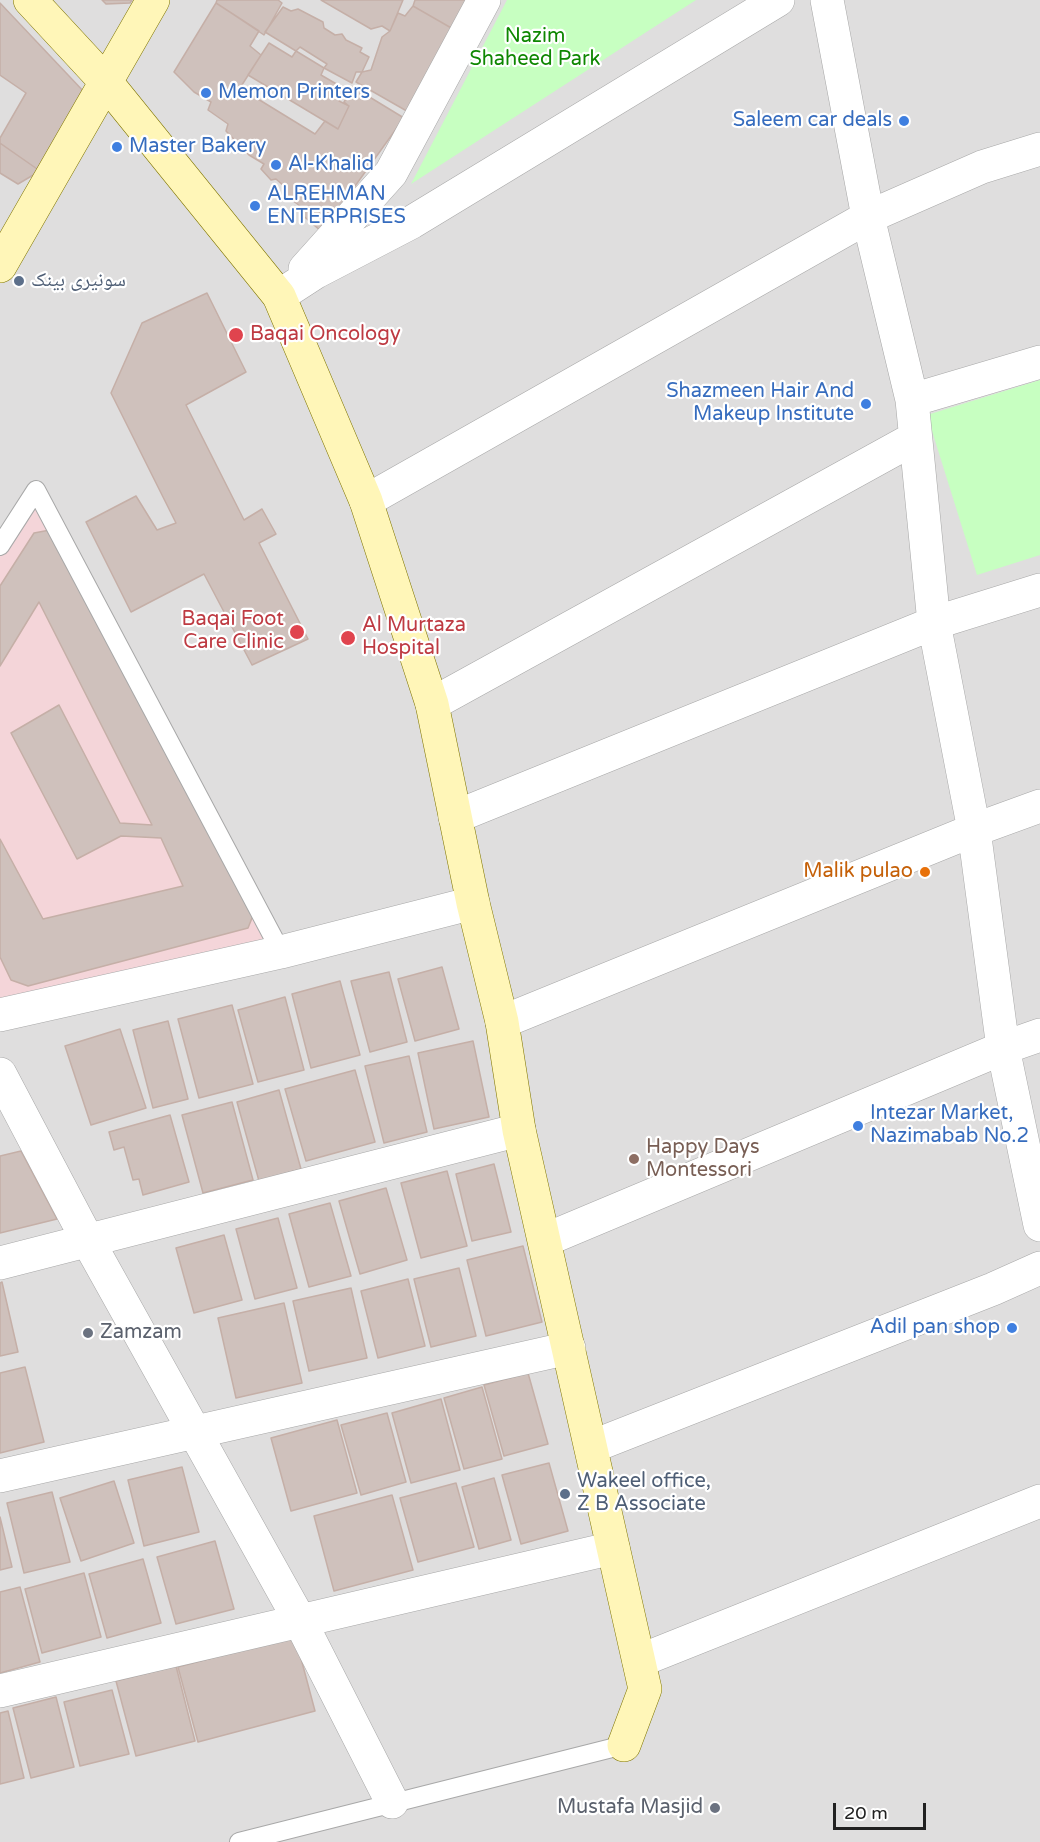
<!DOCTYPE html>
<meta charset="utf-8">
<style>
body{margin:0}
#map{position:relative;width:1040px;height:1842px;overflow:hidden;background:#f2ece6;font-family:"Varela Round",sans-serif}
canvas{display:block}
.scale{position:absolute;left:833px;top:1803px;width:93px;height:27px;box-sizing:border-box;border:3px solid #212121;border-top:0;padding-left:8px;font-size:18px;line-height:21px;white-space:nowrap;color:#212121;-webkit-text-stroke:4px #fff;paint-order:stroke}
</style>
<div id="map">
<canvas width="1040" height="1842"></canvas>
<div class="scale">20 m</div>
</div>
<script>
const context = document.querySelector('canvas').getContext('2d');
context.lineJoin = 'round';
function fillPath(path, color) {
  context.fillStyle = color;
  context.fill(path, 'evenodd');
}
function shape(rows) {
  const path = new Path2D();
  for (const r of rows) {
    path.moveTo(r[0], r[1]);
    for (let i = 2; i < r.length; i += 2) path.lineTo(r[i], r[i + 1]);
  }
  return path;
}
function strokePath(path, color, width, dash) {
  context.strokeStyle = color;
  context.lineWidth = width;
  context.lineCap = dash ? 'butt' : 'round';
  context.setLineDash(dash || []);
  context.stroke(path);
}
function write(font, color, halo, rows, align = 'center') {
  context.font = font + ' "Varela Round","Noto Naskh Arabic",sans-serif';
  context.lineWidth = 4.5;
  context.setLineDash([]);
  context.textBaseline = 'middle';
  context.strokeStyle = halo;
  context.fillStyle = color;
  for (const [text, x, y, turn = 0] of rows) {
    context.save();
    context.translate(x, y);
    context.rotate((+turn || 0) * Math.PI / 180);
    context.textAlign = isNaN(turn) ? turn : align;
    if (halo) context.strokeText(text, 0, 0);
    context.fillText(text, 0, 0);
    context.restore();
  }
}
fillPath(shape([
 [0,0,1040,0,1040,1842,0,1842]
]), '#dfdede');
fillPath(shape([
 [36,490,281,952,0,1015,0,546]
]), '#f4d5d9');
fillPath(shape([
 [507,0,696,0,411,184],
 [1040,380,1040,555,977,575,927,415]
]), '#c7ffc1');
const building = shape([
 [102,0,132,0,130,3,106,4,102,0],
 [217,0,278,0,282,3,264,35,216,3,217,0],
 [321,0,403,0,390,31,382,26,371,29,321,0],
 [415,0,472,0,460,33,413,6,415,0],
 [0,3,86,94,40,171,0,143,0,138,26,93,0,75,0,3],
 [216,3,259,31,250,46,261,55,240,88,315,134,325,121,338,129,349,106,344,102,353,87,404,118,322,232,300,213,305,210,283,193,285,187,276,179,271,180,261,169,264,164,249,155,226,131,228,124,208,110,211,102,194,92,174,72,216,3],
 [413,6,460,33,412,114,356,82,362,72,371,70,382,37,390,31,398,13,405,16,413,6],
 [283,7,291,11,298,9,323,22,324,28,335,35,342,34,346,40,362,48,360,52,369,57,362,72,356,72,352,83,324,68,327,64,300,47,296,51,265,32,283,7],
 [269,43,292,57,296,51,324,68,321,75,345,89,339,101,349,106,338,129,248,75,269,43],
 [0,143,40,171,18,184,0,173,0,143],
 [207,293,246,372,186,405,244,520,262,509,276,534,259,543,308,639,252,665,204,574,131,612,86,522,136,496,157,530,176,523,111,393,142,323,207,293],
 [50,530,254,913,248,928,28,986,11,980,0,957,0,839,43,919,183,886,161,838,121,836,77,859,11,733,59,705,120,823,152,825,39,602,0,666,0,586,34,533,50,530],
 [442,967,459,1029,415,1041,398,979,442,967],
 [389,972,407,1042,370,1052,351,981,389,972],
 [340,981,360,1055,311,1068,292,994,340,981],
 [285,997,304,1070,258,1082,238,1010,285,997],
 [232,1005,253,1084,199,1098,178,1019,232,1005],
 [168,1021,188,1099,153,1108,133,1030,168,1021],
 [120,1029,146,1108,91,1125,65,1046,120,1029],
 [473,1041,489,1117,434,1129,418,1053,473,1041],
 [409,1056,427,1132,384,1143,365,1066,409,1056],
 [355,1070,375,1142,306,1161,285,1089,355,1070],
 [279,1090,301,1169,259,1181,237,1102,279,1090],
 [232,1102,253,1180,203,1193,182,1115,232,1102],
 [170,1115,189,1182,143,1195,139,1179,133,1180,124,1147,114,1150,109,1132,170,1115],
 [21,1151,57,1219,0,1233,0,1156,21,1151],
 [494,1164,511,1232,472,1241,456,1174,494,1164],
 [447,1171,467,1246,421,1258,401,1183,447,1171],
 [386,1188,407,1260,360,1274,339,1201,386,1188],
 [330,1203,351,1276,309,1287,289,1214,330,1203],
 [278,1218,297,1288,255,1299,236,1229,278,1218],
 [224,1235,242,1300,194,1313,176,1248,224,1235],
 [523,1246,542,1322,486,1336,467,1260,523,1246],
 [459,1268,476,1336,431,1347,414,1279,459,1268],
 [408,1279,425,1346,378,1358,361,1291,408,1279],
 [2,1282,18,1352,0,1356,0,1283,2,1282],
 [351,1288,367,1358,309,1371,293,1301,351,1288],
 [284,1303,302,1383,236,1398,218,1318,284,1303],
 [25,1367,44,1442,0,1453,0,1373,25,1367],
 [528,1373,548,1444,504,1456,484,1385,528,1373],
 [482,1387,502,1459,464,1469,444,1398,482,1387],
 [441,1399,460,1470,411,1483,392,1413,441,1399],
 [387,1413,406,1482,361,1495,341,1425,387,1413],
 [337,1420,357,1493,291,1511,271,1438,337,1420],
 [549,1463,568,1531,521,1544,502,1475,549,1463],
 [182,1467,199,1532,144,1546,128,1480,182,1467],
 [494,1478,511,1540,479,1549,462,1487,494,1478],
 [114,1481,134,1543,81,1561,60,1498,114,1481],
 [456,1483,474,1547,418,1562,400,1498,456,1483],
 [52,1492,70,1562,24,1573,7,1503,52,1492],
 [392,1495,413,1570,334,1591,314,1516,392,1495],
 [0,1517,12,1567,0,1570,0,1517],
 [215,1541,234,1609,176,1624,157,1557,215,1541],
 [143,1559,161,1623,107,1638,89,1574,143,1559],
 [84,1573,101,1637,42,1653,25,1589,84,1573],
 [20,1587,40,1662,0,1673,0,1592,20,1587],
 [295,1636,315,1711,198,1742,178,1667,295,1636],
 [176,1666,195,1741,136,1756,116,1681,176,1666],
 [112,1690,129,1754,80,1766,64,1702,112,1690],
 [56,1697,74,1767,31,1778,13,1708,56,1697],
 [8,1711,24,1778,0,1784,0,1713,8,1711]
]);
fillPath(building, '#cfc1bc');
strokePath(building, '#c5afa7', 1.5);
const lane = shape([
 [0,546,36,490,281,952],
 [239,1842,624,1745]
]);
const street = shape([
 [827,0,868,217,912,400,934,623,974,830,1003,1048,1040,1225],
 [305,269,391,173,484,0],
 [279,296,316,272,412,222,778,0],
 [912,400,1040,362],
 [366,501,868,217,982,167,1040,149],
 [432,704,915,438],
 [455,817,934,623,1040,590],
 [0,1015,281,952,473,903],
 [502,1022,974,830,1040,806],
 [0,1074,88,1241,300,1621,392,1802],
 [545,1240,1003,1048,1040,1035],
 [0,1263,519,1130],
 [591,1447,993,1289,1040,1268],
 [0,1476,569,1348],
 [639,1661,1040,1501],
 [0,1691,613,1548]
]);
const secondary = shape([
 [30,0,106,82,279,296,366,501,432,704,473,903,502,1022,519,1130,645,1689,624,1745],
 [0,266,153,0]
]);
strokePath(lane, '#a8a8a8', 20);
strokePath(street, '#a8a8a8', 34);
strokePath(secondary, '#807600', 34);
strokePath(lane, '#fff', 18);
strokePath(street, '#fff', 33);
strokePath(secondary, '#fff6b8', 33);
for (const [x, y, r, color] of [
 [206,93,6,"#3f7fe0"],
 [904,121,6,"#3f7fe0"],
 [117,147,6,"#3f7fe0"],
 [276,165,6,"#3f7fe0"],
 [255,206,6,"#3f7fe0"],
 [19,281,6,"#5c6f8a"],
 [236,335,8,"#e0444e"],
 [866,404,6,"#3f7fe0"],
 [297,632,8,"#e0444e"],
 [348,638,8,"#e0444e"],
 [925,872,6,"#e8710a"],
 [858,1126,6,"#3f7fe0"],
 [634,1159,6,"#8d6e63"],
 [1012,1328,6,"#3f7fe0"],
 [88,1333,6,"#6b7280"],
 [565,1494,6,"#5c6f8a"],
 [715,1808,6,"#6b7280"]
]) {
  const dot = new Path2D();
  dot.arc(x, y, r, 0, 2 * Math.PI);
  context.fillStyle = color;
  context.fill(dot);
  strokePath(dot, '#fff', 2);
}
write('20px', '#0e8701', '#fff', [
 ["Nazim",535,37],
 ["Shaheed Park",535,60]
]);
write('20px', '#366cbe', '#fff', [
 ["Memon Printers",218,93],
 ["Saleem car deals",892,121,"right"],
 ["Master Bakery",129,147],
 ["Al-Khalid",288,165],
 ["ALREHMAN",267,195],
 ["ENTERPRISES",267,218],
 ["Shazmeen Hair And",854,392,"right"],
 ["Makeup Institute",854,415,"right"],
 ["Intezar Market,",870,1114],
 ["Nazimabab No.2",870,1137],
 ["Adil pan shop",1000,1328,"right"]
], 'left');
write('20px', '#4e5e75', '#fff', [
 ["سونیری بینک",31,281],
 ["Wakeel office,",577,1482],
 ["Z B Associate",577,1505]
], 'left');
write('20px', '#be3a42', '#fff', [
 ["Baqai Oncology",250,335],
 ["Baqai Foot",284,620,"right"],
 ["Care Clinic",284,643,"right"],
 ["Al Murtaza",362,626],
 ["Hospital",362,649]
], 'left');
write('20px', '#c56008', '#fff', [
 ["Malik pulao",913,872]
], 'right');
write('20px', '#785e54', '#fff', [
 ["Happy Days",646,1148],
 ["Montessori",646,1171]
], 'left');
write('20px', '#5b616d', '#fff', [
 ["Zamzam",100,1333],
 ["Mustafa Masjid",703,1808,"right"]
], 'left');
</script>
